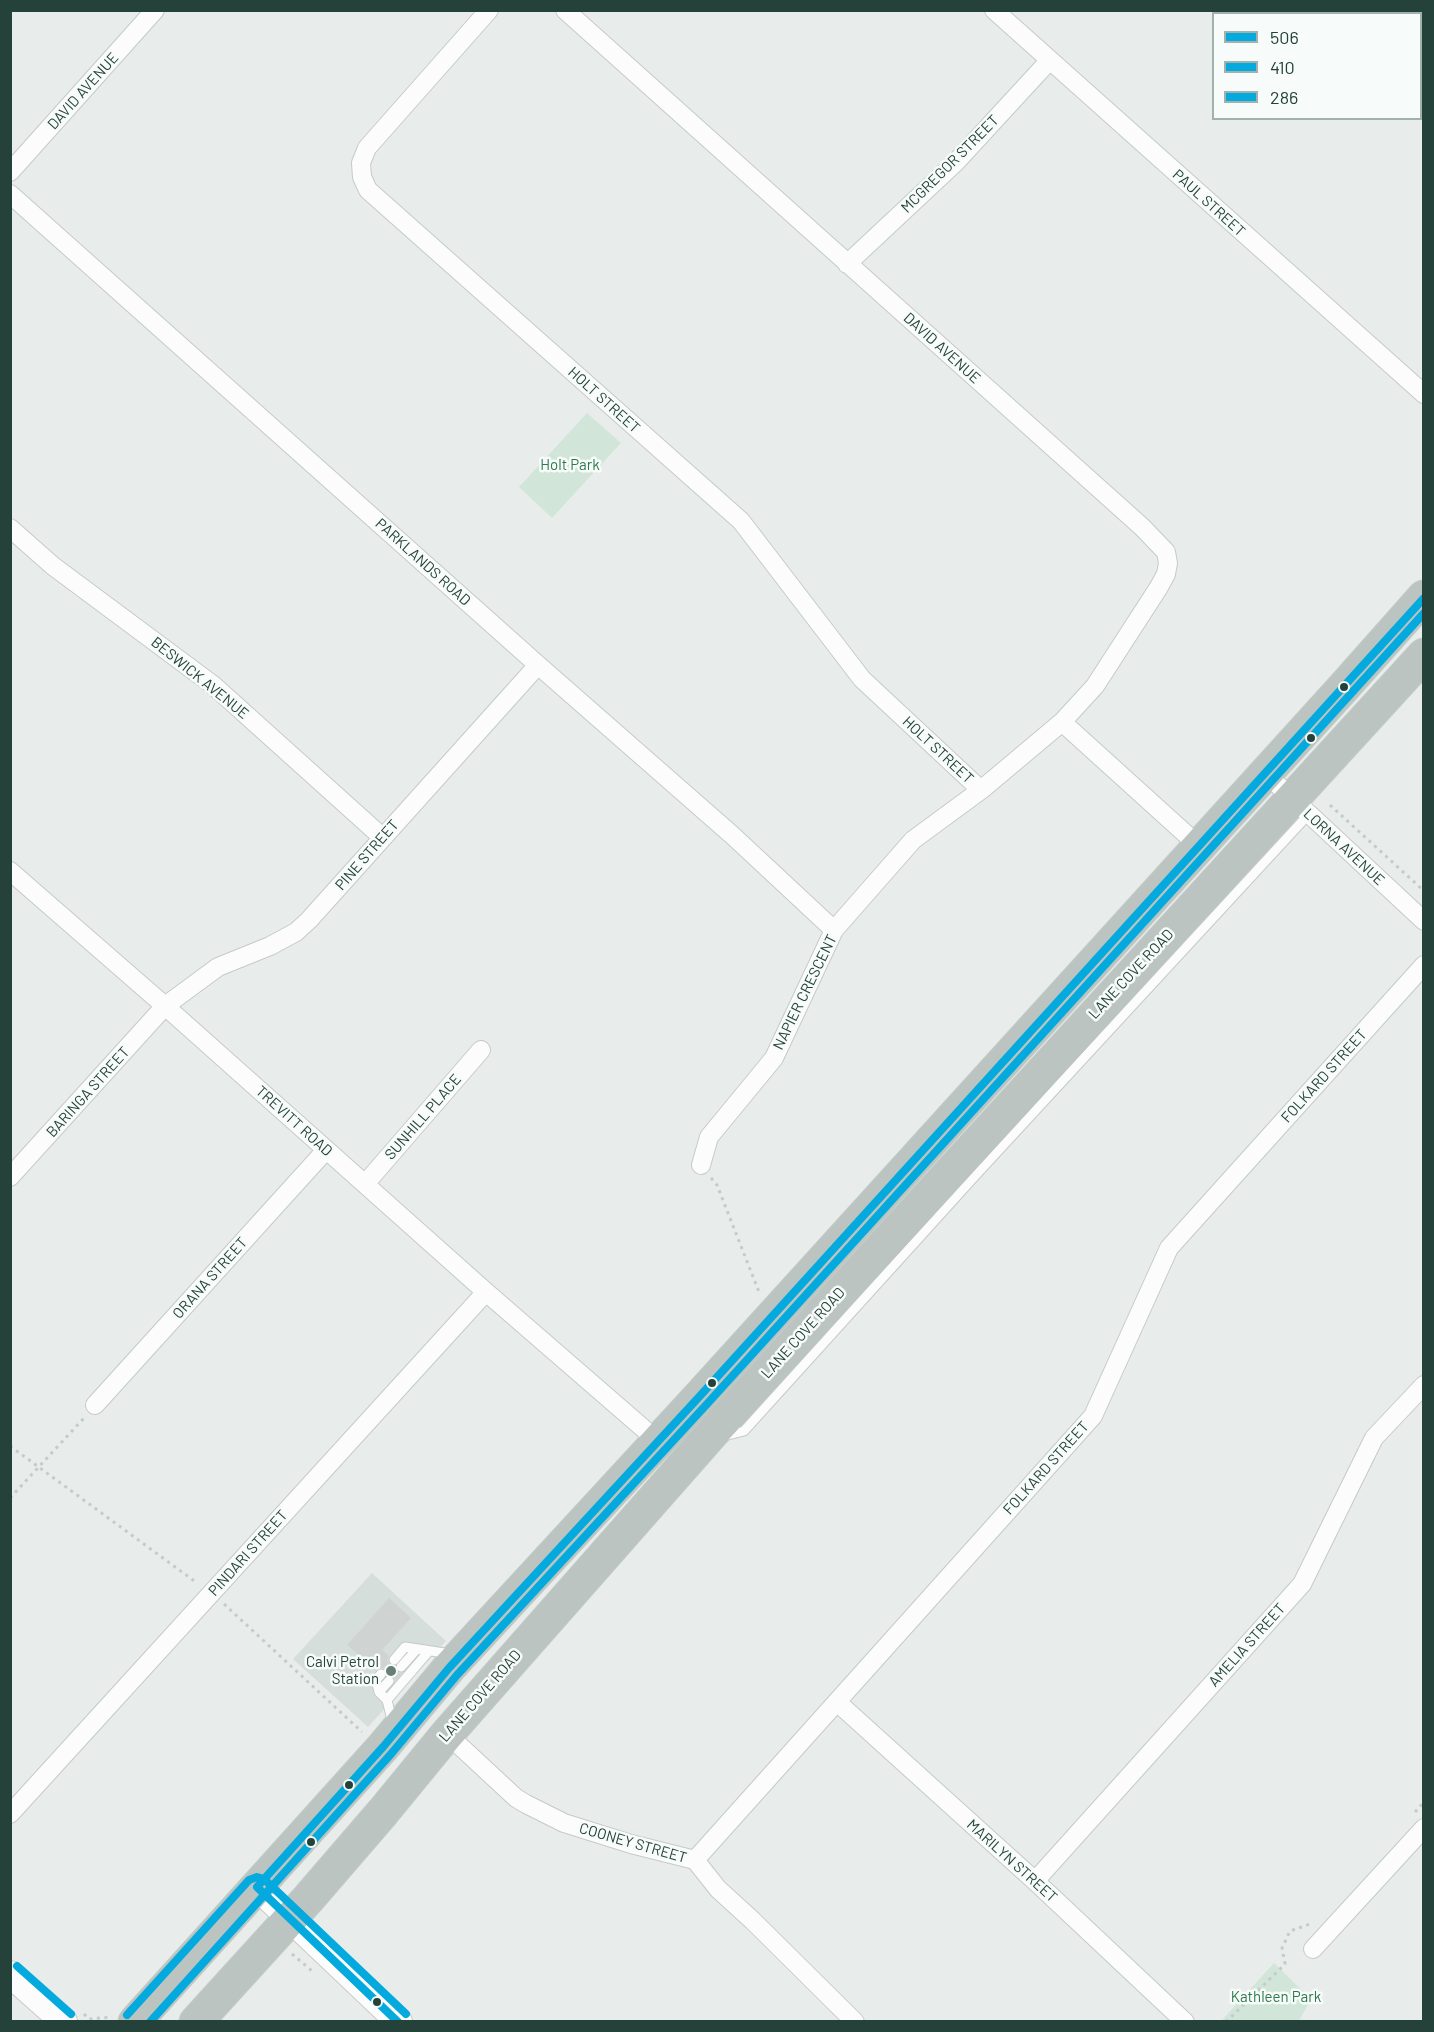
<!DOCTYPE html>
<style>
body{margin:0}
#map{position:relative;width:1434px;height:2032px;overflow:hidden;background:#e8edeb;font-family:Barlow,sans-serif}
canvas{display:block}
.frame{position:absolute;inset:0;border:12px solid #24423a;pointer-events:none}
.legend{position:absolute;left:1212px;top:12px;width:210px;height:108px;box-sizing:border-box;background:#f7fbf9;border:2px solid #a3b1ad;margin:0;padding:8px 10px;list-style:none;font-size:18px;color:#24423a}
.legend li{display:flex;align-items:center;gap:12px;height:30px}
.legend b{width:30px;border:2px solid #a3b1ad}
</style>
<div id="map">
<canvas width="1434" height="2032"></canvas>
<div class="frame"></div>
<ul class="legend">
<li><b style="height:8px;background:#04aadd"></b>506</li>
<li><b style="height:8px;background:#04aadd"></b>410</li>
<li><b style="height:8px;background:#04aadd"></b>286</li>
</ul>
</div>
<script>
const context = document.querySelector('canvas').getContext('2d');
context.lineJoin = 'round';
function fillPath(path, color) {
  context.fillStyle = color;
  context.fill(path, 'evenodd');
}
function shape(rows) {
  const path = new Path2D();
  for (const r of rows) {
    path.moveTo(r[0], r[1]);
    for (let i = 2; i < r.length; i += 2) path.lineTo(r[i], r[i + 1]);
  }
  return path;
}
function strokePath(path, color, width, dash) {
  context.strokeStyle = color;
  context.lineWidth = width;
  context.lineCap = dash ? 'butt' : 'round';
  context.setLineDash(dash || []);
  context.stroke(path);
}
function write(font, color, halo, rows, align = 'center') {
  context.font = font + ' Barlow,sans-serif';
  context.lineWidth = 5;
  context.setLineDash([]);
  context.textBaseline = 'middle';
  context.strokeStyle = halo;
  context.fillStyle = color;
  for (const [text, x, y, turn = 0] of rows) {
    context.save();
    context.translate(x, y);
    context.rotate((+turn || 0) * Math.PI / 180);
    context.textAlign = isNaN(turn) ? turn : align;
    if (halo) context.strokeText(text, 0, 0);
    context.fillText(text, 0, 0);
    context.restore();
  }
}
fillPath(shape([
 [372,1573,446,1641,368,1727,293,1659]
]), '#d6dedb');
fillPath(shape([
 [587,413,621,443,552,518,519,487],
 [1274,1963,1311,1999,1299,2021,1223,2021,1222,2020]
]), '#d1e6d8');
fillPath(shape([
 [389,1598,411,1618,382,1650,389,1656,387,1659,389,1665,394,1667,396,1672,401,1674,396,1680,393,1676,388,1674,385,1668,379,1668,376,1670,347,1645]
]), '#cfd4d2');
const lane = shape([
 [722,1433,728,1435,744,1431,974,1177,1309,814],
 [394,1660,405,1647,451,1654],
 [401,1667,417,1649],
 [381,1674,376,1680,379,1692,387,1700,393,1724],
 [379,1692,389,1681],
 [387,1700,429,1651]
]);
const street = shape([
 [489,10,367,148,361,163,362,177,368,190,741,521,862,679,981,790],
 [565,10,1142,527,1166,552,1168,563,1166,574,1159,587,1095,686,1062,722,981,790,913,840,834,930,774,1058,709,1137,701,1165],
 [994,10,1424,394],
 [10,172,155,10],
 [10,194,538,665,732,835,834,930],
 [847,264,956,162,1049,61],
 [10,528,53,566,213,685,382,837],
 [1062,722,1199,846],
 [1265,773,1424,921],
 [10,871,165,1006,486,1292,644,1429,658,1443],
 [10,1177,165,1006,218,967,270,946,296,932,309,920,538,665],
 [365,1184,481,1050],
 [95,1405,326,1150],
 [837,1702,1035,1881,1185,2022],
 [447,1734,516,1798,526,1804,564,1823,631,1844,695,1860,718,1889,752,1920,855,2022],
 [10,1814,486,1292],
 [695,1860,1093,1416,1169,1248,1424,965],
 [1035,1881,1302,1584,1374,1438,1424,1385],
 [1313,1949,1424,1828]
]);
const secondary = shape([
 [257,1887,399,2022],
 [10,1974,64,2022]
]);
const primary = shape([
 [1379,10,1384,14],
 [1420,36,1424,37]
]);
const highway = shape([
 [135,2022,383,1747,449,1668,699,1397,1344,687,1424,597],
 [196,2022,308,1899,383,1812,447,1734,713,1432,1424,655]
]);
strokePath(lane, '#c5cac8', 11);
strokePath(street, '#c5cac8', 20);
strokePath(secondary, '#c3cbc8', 28);
strokePath(primary, '#c3ccc9', 31);
strokePath(highway, '#c3ccc9', 35);
strokePath(shape([
 [1330,805,1424,891],
 [711,1178,717,1185,759,1292],
 [10,1446,197,1583],
 [10,1498,84,1418],
 [224,1604,362,1732],
 [1415,1812,1424,1802],
 [292,1954,312,1971],
 [84,2014,89,2019,112,2017],
 [1226,2022,1285,1964,1282,1948,1290,1931,1310,1924]
]), '#c3ccca', 3, [3, 4.5]);
strokePath(lane, '#fcfcfc', 9);
strokePath(street, '#fcfcfc', 18);
strokePath(secondary, '#fcfcfc', 26);
strokePath(primary, '#cfd7d5', 28);
strokePath(highway, '#bcc4c2', 33);
strokePath(shape([
 [398,2022,257,1887,383,1747,449,1668,699,1397,1424,598]
]), '#04aadd', 8);
strokePath(shape([
 [150,2022,391,1754,457,1675,707,1404,1424,613]
]), '#04aadd', 8);
strokePath(shape([
 [17,1966,71,2014],
 [127,2015,249,1880,257,1877,264,1879,406,2014]
]), '#04aadd', 8);
for (const [x, y, r, color] of [
 [1344,687,5,"#24423a"],
 [1311,738,5,"#24423a"],
 [712,1383,5,"#24423a"],
 [391,1671,6,"#697e78"],
 [349,1785,5,"#24423a"],
 [311,1842,5,"#24423a"],
 [377,2002,5,"#24423a"]
]) {
  const dot = new Path2D();
  dot.arc(x, y, r, 0, 2 * Math.PI);
  context.fillStyle = color;
  context.fill(dot);
  strokePath(dot, '#f7fbf9', 2);
}
write('15px', '#24423a', '#f7fbf9', [
 ["DAVID AVENUE",83,91,-48],
 ["MCGREGOR STREET",950,164,-45],
 ["PAUL STREET",1209,203,42],
 ["DAVID AVENUE",942,348,42],
 ["HOLT STREET",604,400,42],
 ["PARKLANDS ROAD",423,562,42],
 ["BESWICK AVENUE",200,678,39],
 ["HOLT STREET",938,750,43],
 ["LORNA AVENUE",1344,847,43],
 ["PINE STREET",367,855,-49],
 ["LANE COVE ROAD",1131,974,-47],
 ["NAPIER CRESCENT",805,992,-64],
 ["FOLKARD STREET",1324,1076,-48],
 ["BARINGA STREET",88,1092,-48],
 ["SUNHILL PLACE",423,1117,-49],
 ["TREVITT ROAD",294,1121,42],
 ["ORANA STREET",210,1278,-48],
 ["LANE COVE ROAD",803,1333,-48],
 ["FOLKARD STREET",1046,1468,-48],
 ["PINDARI STREET",248,1553,-48],
 ["AMELIA STREET",1247,1645,-48],
 ["LANE COVE ROAD",480,1696,-49],
 ["COONEY STREET",633,1843,16],
 ["MARILYN STREET",1012,1861,42]
]);
write('15px', '#2d7a4b', '#f7fbf9', [
 ["Holt Park",570,465],
 ["Kathleen Park",1276,1997]
]);
write('15px', '#24423a', '#f7fbf9', [
 ["Calvi Petrol",379,1662],
 ["Station",379,1679]
], 'right');
</script>
